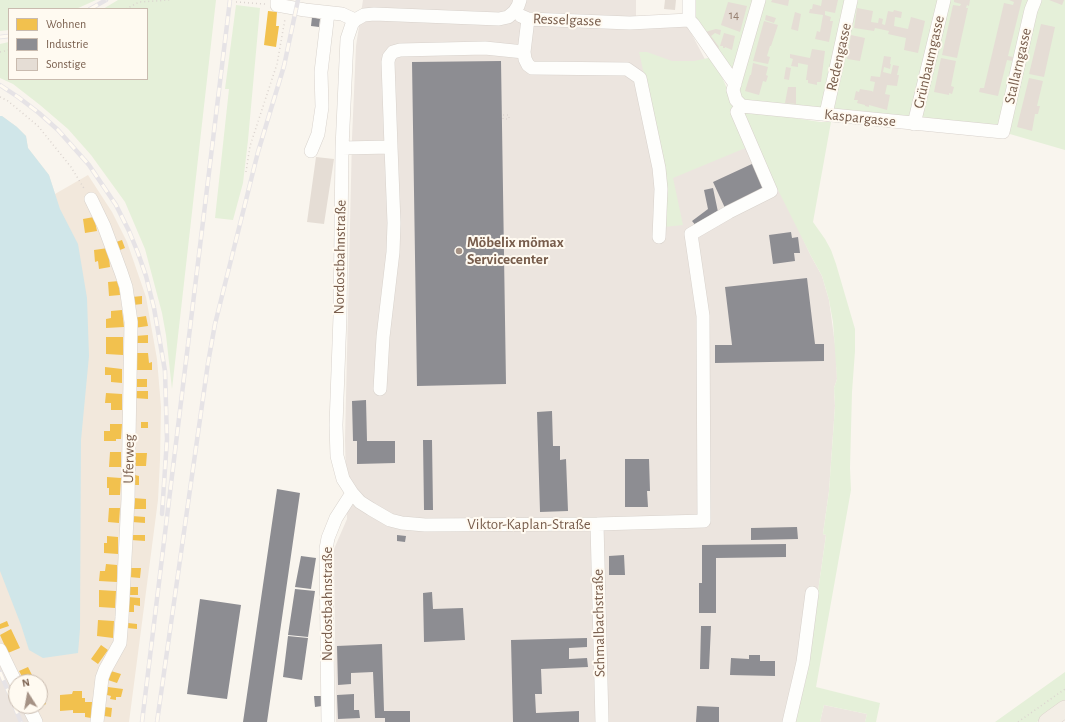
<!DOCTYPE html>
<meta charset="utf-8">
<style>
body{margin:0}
#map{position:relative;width:1065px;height:722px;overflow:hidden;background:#f9f5ee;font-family:"Alegreya Sans",sans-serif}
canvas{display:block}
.legend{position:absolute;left:8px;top:8px;width:140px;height:72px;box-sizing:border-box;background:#fffaf1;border:1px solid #c9bbaf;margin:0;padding:5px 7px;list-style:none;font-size:12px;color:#785d4c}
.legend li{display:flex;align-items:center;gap:8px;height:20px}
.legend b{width:20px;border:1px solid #c9bbaf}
.north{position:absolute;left:8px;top:674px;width:40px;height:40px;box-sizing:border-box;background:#fffaf1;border:1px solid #c9bbaf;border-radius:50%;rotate:349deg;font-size:11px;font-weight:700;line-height:16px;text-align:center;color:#785d4c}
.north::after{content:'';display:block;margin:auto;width:14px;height:18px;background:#a59285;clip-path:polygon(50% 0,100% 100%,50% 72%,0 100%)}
</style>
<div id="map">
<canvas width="1065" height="722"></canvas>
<ul class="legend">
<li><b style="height:11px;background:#f2c14e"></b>Wohnen</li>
<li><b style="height:11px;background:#8d8d92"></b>Industrie</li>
<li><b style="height:11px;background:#e5ddd5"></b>Sonstige</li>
</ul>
<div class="north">N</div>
</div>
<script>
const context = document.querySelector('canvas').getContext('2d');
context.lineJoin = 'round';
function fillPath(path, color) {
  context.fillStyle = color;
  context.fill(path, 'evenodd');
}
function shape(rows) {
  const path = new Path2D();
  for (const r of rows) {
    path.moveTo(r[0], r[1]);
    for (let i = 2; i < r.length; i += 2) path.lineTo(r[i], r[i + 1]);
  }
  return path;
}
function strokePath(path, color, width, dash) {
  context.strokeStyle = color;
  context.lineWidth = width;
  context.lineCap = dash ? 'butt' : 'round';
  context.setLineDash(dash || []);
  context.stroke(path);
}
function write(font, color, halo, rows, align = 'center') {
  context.font = font + ' "Alegreya Sans",sans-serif';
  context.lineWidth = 4;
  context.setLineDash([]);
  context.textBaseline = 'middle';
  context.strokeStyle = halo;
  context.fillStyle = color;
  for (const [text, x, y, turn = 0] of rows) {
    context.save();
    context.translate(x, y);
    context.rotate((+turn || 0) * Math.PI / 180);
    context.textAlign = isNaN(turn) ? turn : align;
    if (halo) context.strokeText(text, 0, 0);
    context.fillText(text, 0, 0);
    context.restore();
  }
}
fillPath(shape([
 [0,116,2,116,17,127,26,136,28,148,49,175,55,194,88,175,112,212,127,242,146,297,157,359,161,407,160,460,158,500,129,722,30,722,23,706,40,706,40,682,16,682,16,692,0,657]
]), '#f2e8dc');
fillPath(shape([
 [363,0,636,0,636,27,688,27,750,145,758,143,811,256,822,276,829,300,836,352,837,379,834,388,835,406,829,491,823,534,826,535,805,683,794,722,336,722,334,549,347,519,345,440,352,138,356,46],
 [0,657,16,692,16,706,23,706,30,722,0,722],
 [824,705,867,714,865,722,820,722]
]), '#ece5df');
fillPath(shape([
 [0,0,96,0,76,9,9,9,9,30,0,31],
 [118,0,216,0,172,389,166,335,162,313,145,249,125,202,91,155,68,129,40,105,13,84,0,78,0,44,9,42,9,79,147,79,147,9,103,9],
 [689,0,1065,0,1065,150,1003,132,742,106,734,95,693,24],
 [236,5,260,8,248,140,243,183,233,220,215,218,229,89,225,89],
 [639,52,647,52,672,61,694,61,713,57,734,104,738,109,820,122,831,122,813,222,825,239,831,250,836,264,855,329,855,351,852,392,850,468,851,490,816,687,880,703,876,722,865,722,867,714,824,705,820,722,794,722,805,683,826,535,823,534,829,491,835,406,834,388,837,379,833,322,829,300,822,276,811,256,755,144,673,178,683,225,664,227,652,110],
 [1065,672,1065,702,1037,722,995,722]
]), '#e5f0d9');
fillPath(shape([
 [0,116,2,116,17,127,26,136,28,148,49,175,60,209,78,244,87,298,89,356,81,440,80,629,78,653,43,658,29,650,21,625,0,571]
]), '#d0e6e9');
fillPath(shape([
 [268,11,277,12,276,26,279,26,276,47,264,45],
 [94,217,97,231,85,233,83,219],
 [122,240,125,248,120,250,116,242],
 [108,248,110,267,99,269,98,261,95,262,94,250],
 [119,281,120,295,109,296,108,282],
 [142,296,142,304,133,305,132,297],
 [122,310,124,327,106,328,106,319,111,318,111,311],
 [146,316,148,326,134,328,133,318],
 [148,335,148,343,135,343,135,336],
 [106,337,123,337,123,355,106,354],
 [137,353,148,353,149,363,152,362,152,370,136,370],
 [105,367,122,369,122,383,111,382,111,375,105,375],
 [136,379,147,379,147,387,136,387],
 [134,391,148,391,148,399,134,398],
 [106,393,122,394,122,410,111,410,111,403,105,403],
 [141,422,148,422,148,428,141,428],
 [110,424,122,424,121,439,116,439,116,441,104,441,104,431,110,431],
 [110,452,121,452,121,467,109,467],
 [134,453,147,453,146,466,134,466],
 [135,475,139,476,139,485,134,485],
 [107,477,121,478,120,495,109,495,109,488,107,488],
 [133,498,146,499,146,509,132,509],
 [109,508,120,508,119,523,108,522],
 [132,516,145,517,145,523,132,522],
 [131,535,145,535,145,541,131,540],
 [107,536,118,537,118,554,104,553,104,543,107,543],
 [106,564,117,565,117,582,99,581,100,571,105,571],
 [129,568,141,568,140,578,129,577],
 [128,587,138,587,138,595,128,595],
 [99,590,116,591,115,608,99,607],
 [128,597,140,598,140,606,134,605,134,612,127,612],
 [98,620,114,621,113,638,97,636],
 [7,621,9,626,0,629,0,624],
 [128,623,137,624,137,629,127,628],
 [11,629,20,648,8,653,0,635],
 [101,645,108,650,98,664,91,659],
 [28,667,35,681,33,682,25,682,19,671],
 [111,671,121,674,117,683,108,680],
 [108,687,123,689,121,697,116,697,116,700,110,699,111,696,107,695],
 [73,691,82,691,82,698,85,698,85,702,92,702,91,718,85,717,85,713,73,713,73,710,60,711,60,695,72,694],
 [40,692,46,704,38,708,37,706,40,706],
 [105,707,112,708,111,717,104,716]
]), '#f2c14e');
fillPath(shape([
 [312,17,320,19,319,27,311,26],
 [501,61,506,384,417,386,412,62],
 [754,163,766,189,725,208,713,182],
 [713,188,718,212,697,227,692,221,708,209,704,190],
 [791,232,792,238,798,237,800,253,794,253,795,261,773,264,769,235],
 [807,278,815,344,824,344,824,361,715,363,715,345,732,345,725,287],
 [366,400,367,441,395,441,395,463,357,464,357,441,353,441,352,401],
 [552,411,553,446,560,446,560,460,566,459,568,511,540,512,537,412],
 [423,440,432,440,433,510,424,510],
 [625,459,649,459,650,491,647,491,648,507,625,507],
 [277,489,300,493,267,722,243,722],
 [797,527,798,539,751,540,751,528],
 [397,535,406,536,405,542,397,541],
 [786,544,786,557,716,558,716,613,699,613,699,583,702,583,702,545],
 [624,555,625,575,609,575,609,556],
 [301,556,316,558,311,589,295,587],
 [295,589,315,591,308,637,288,635],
 [432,592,433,609,463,608,465,640,424,642,423,593],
 [200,599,241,605,227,699,187,694],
 [701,626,711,626,709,669,700,669],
 [288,636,308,638,302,680,283,677],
 [587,638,587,647,569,648,569,659,587,658,588,667,541,669,542,694,535,694,536,713,579,711,579,722,513,722,511,640],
 [382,644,384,711,410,711,410,722,385,722,385,718,375,718,373,672,351,673,351,684,338,685,337,646],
 [749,655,760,655,760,661,775,661,775,676,730,675,731,658,749,659],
 [354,694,354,710,359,710,360,718,338,719,337,695],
 [314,696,321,696,322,706,315,707],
 [697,706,719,707,719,722,696,722]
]), '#8d8d92');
fillPath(shape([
 [665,0,676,0,675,10,664,9],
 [772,0,789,0,788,6,771,2],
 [822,0,838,0,835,13,825,11,825,15,831,17,830,21,833,21,829,42,815,39,817,31,820,32,823,15,809,13,810,9,812,9,813,4,821,6],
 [954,0,970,0,969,6,967,5,966,8,968,8,957,58,942,55,953,5,960,6,961,4,954,2],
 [1009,0,1022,0,1008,56,1013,57,1012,61,1007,60,998,96,979,92,980,88,984,88,1004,3,1013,5,1014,2],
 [1049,0,1064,0,1062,5],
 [728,2,747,6,740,32,721,25],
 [857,8,873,11,871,22,878,23,879,18,883,19,882,24,885,25,888,11,893,12,894,10,902,12,901,18,895,17,894,26,908,29,911,17,925,21,918,53,904,50,906,38,888,34,889,31,875,28,874,31,854,28],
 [795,12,801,14,798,31,791,29],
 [766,15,776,18,774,23,765,20],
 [764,21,778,25,771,46,770,46,767,56,770,57,768,64,753,61],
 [1041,24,1055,27,1044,77,1029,74],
 [716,29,721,30,720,35,715,33,711,36,719,47,717,50,705,32],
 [724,33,735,36,732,50,725,47,725,48,723,48,723,46,720,46],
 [851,35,865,38,860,61,847,59],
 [812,49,825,51,821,82,817,82,817,85,808,83,808,80,806,80,808,65,798,63,798,67,791,66,793,59,790,58,790,54,810,58],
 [884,56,891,57,890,64,891,64,890,69,884,67,883,72,891,74,893,65,899,66,897,75,899,75,897,86,887,85,885,94,890,95,887,110,869,105,869,107,865,106,865,105,857,103,858,100,854,100,856,91,859,92,860,89,872,91,873,92,875,82,870,81,871,76,880,77],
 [941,58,956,61,951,86,954,87,952,94,949,93,949,95,934,92],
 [753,63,768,67,766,75,768,76,766,82,763,81,759,95,745,91,750,75,751,75],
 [786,67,791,68,789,80,784,79],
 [1029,78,1043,81,1037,106,1040,106,1038,114,1035,114,1032,131,1017,127],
 [788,87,796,87,796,104,785,103],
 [316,157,334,159,324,224,307,222]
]), '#e5ddd5');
const minor = shape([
 [277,0,277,5,305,10,342,14,355,20],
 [520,0,518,6,514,12,508,17,499,19,374,14,364,15,355,20,352,24,347,39,342,148,340,316,336,425,337,456,343,479,352,493,360,502,371,509,390,520,402,523,425,525,597,524,704,521,703,316,691,234,729,212,771,191,737,112,742,106],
 [689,0,689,20,693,24,735,84],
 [759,0,733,90,736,100,742,106,1003,132,1031,10,1035,0],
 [521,16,528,19,630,23,689,20],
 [528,19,524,52,525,59,528,65,532,68,627,69,640,78,659,168,661,189,659,237],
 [826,114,851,0],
 [914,124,944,0],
 [391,147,388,62,389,57,393,52,400,50,485,48,524,52],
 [342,148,391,147,394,223,393,252,383,337,380,389],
 [311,151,318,134,322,107,321,72,328,13],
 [91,199,104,226,121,272,126,287,131,322,128,499,122,617,120,643,105,670,102,678,97,722],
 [597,524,602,722],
 [0,650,16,683],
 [28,706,36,722],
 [328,722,326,549,328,538,336,518,352,493],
 [789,722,803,662,812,593]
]);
const major = shape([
 [1047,722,1065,709]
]);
strokePath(minor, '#d8d2cc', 14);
strokePath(major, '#dad1cb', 18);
strokePath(shape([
 [236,2,265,4],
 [126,9,139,2,170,0],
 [0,52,9,50],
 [0,97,8,101,38,126,71,167,85,190],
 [509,118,509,115,503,115,503,119,510,119],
 [246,172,250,146,277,64,285,19],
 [1018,722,1065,689]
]), '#dbd4cf', 1.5, [1, 3]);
strokePath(minor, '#fefefc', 13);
strokePath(major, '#f3eee6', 17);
const rail = shape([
 [90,9,106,0],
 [0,37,9,36],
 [0,85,18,97,39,113,58,130,89,165,116,205,129,231,138,253,146,276,154,308,165,371,167,439,162,514],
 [0,672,21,722],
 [142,722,230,0],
 [157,722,208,363,215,324,258,152,284,66,298,0]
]);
strokePath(rail, '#e6e3e6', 4.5);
strokePath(rail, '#fffaf1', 3, [9]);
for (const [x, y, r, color] of [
 [459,251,4,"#a59285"]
]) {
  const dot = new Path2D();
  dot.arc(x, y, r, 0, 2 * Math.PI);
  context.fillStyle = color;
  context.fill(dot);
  strokePath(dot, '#fffaf1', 1.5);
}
write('13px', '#957f70', null, [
 ["14",734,15]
]);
write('15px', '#785d4c', '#fffaf1', [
 ["Resselgasse",567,20,2],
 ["Redengasse",839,57,-77],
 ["Grünbaumgasse",929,62,-77],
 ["Stallarngasse",1018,66,-77],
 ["Kaspargasse",860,118,6],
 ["Nordostbahnstraße",340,257,-89],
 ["Uferweg",129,459,-89],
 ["Viktor-Kaplan-Straße",529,524],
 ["Nordostbahnstraße",327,604,-90],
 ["Schmalbachstraße",599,623,-91]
]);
write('bold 15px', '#785d4c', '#fffaf1', [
 ["Möbelix mömax",467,242],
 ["Servicecenter",467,259]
], 'left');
</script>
